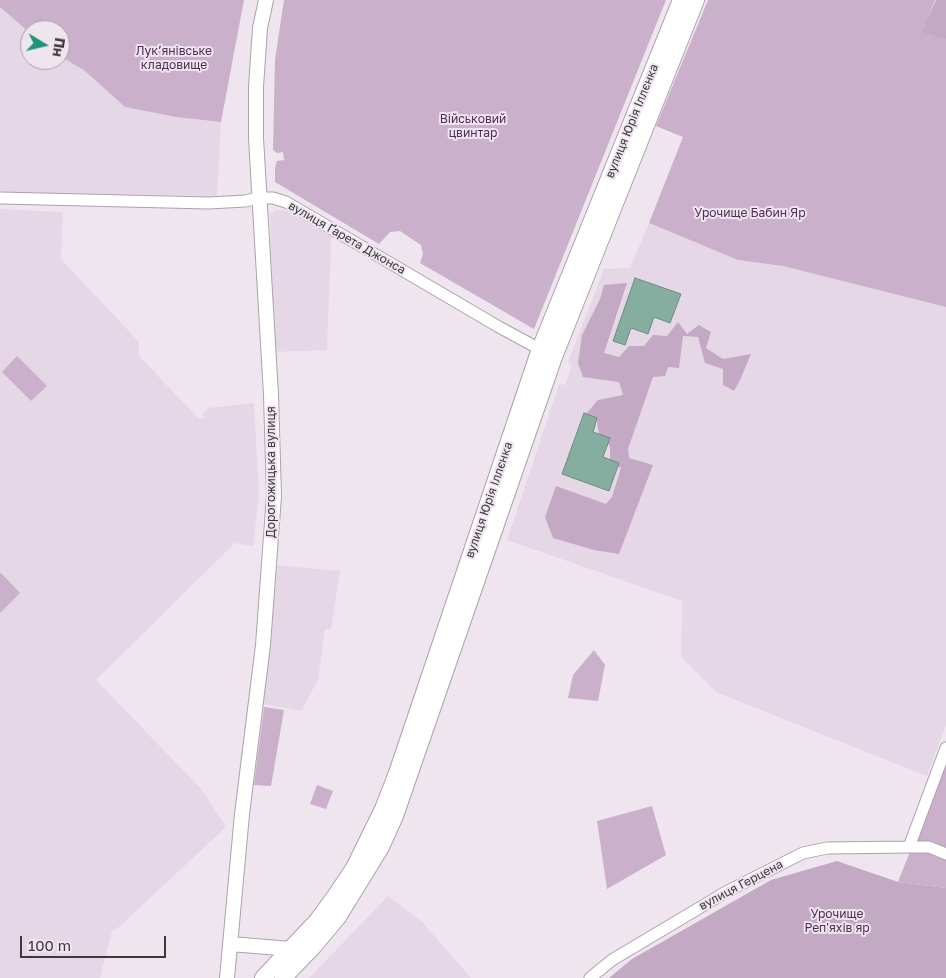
<!DOCTYPE html>
<meta charset="utf-8">
<style>
body{margin:0}
#map{position:relative;width:946px;height:978px;overflow:hidden;background:#eee5ef;font-family:"Golos Text",sans-serif}
canvas{display:block}
.north{position:absolute;left:20px;top:20px;width:50px;height:50px;box-sizing:border-box;background:#eee5ef;border:1px solid #a7a0a7;border-radius:50%;rotate:99deg;font-size:14px;font-weight:700;line-height:20px;text-align:center;color:#3c383c}
.north::after{content:'';display:block;margin:auto;width:18px;height:22px;background:#1f9478;clip-path:polygon(50% 0,100% 100%,50% 72%,0 100%)}
.scale{position:absolute;left:20px;top:936px;width:146px;height:22px;box-sizing:border-box;border:2px solid #3c383c;border-top:0;padding-left:6px;font-size:15px;line-height:18px;white-space:nowrap;color:#3c383c;-webkit-text-stroke:4px #eee5ef;paint-order:stroke}
</style>
<div id="map">
<canvas width="946" height="978"></canvas>
<div class="north">Пн</div>
<div class="scale">100 m</div>
</div>
<script>
const context = document.querySelector('canvas').getContext('2d');
context.lineJoin = 'round';
function fillPath(path, color) {
  context.fillStyle = color;
  context.fill(path, 'evenodd');
}
function shape(rows) {
  const path = new Path2D();
  for (const r of rows) {
    path.moveTo(r[0], r[1]);
    for (let i = 2; i < r.length; i += 2) path.lineTo(r[i], r[i + 1]);
  }
  return path;
}
function strokePath(path, color, width, dash) {
  context.strokeStyle = color;
  context.lineWidth = width;
  context.lineCap = dash ? 'butt' : 'round';
  context.setLineDash(dash || []);
  context.stroke(path);
}
function write(font, color, halo, rows, align = 'center') {
  context.font = font + ' "Golos Text",sans-serif';
  context.lineWidth = 4;
  context.setLineDash([]);
  context.textBaseline = 'middle';
  context.strokeStyle = halo;
  context.fillStyle = color;
  for (const [text, x, y, turn = 0] of rows) {
    context.save();
    context.translate(x, y);
    context.rotate((+turn || 0) * Math.PI / 180);
    context.textAlign = isNaN(turn) ? turn : align;
    if (halo) context.strokeText(text, 0, 0);
    context.fillText(text, 0, 0);
    context.restore();
  }
}
fillPath(shape([
 [0,7,30,33,30,60,60,60,60,56,85,71,125,107,176,117,221,122,217,196,0,192],
 [0,209,63,212,61,259,139,342,139,356,199,419,204,418,203,413,208,408,254,403,259,495,253,546,235,543,96,680,203,791,226,827,119,927,112,931,100,978,0,978],
 [276,210,284,210,333,237,331,241,327,350,274,352,270,214],
 [649,223,738,260,783,266,946,307,946,725,927,776,716,692,681,657,682,601,507,540,559,384,565,385,572,365,568,362,604,269,630,268],
 [274,565,340,571,331,629,325,629,318,680,301,711,258,703],
 [388,896,422,922,471,978,309,978]
]), '#e6d7e6');
fillPath(shape([
 [0,0,244,0,221,122,176,117,125,107,85,71,60,56,60,30,30,30,30,33,0,7],
 [284,0,666,0,534,329,420,263,423,254,421,245,400,231,390,232,379,244,275,182,275,168,277,161,284,160,283,152,277,153,273,150,275,60],
 [708,0,935,0,928,18,936,0,946,0,946,307,783,266,738,260,649,223,683,137,656,126],
 [17,356,47,386,31,401,2,372],
 [1,573,20,593,0,613,0,574],
 [594,650,605,665,598,701,568,698,573,675],
 [264,707,284,710,271,786,254,785],
 [946,761,946,888,898,882],
 [317,785,333,791,326,809,310,804],
 [652,806,666,855,607,889,597,821]
]), '#cab0ca');
fillPath(shape([
 [936,0,946,0,946,39,922,32],
 [627,283,604,353,619,357,629,346,644,346,653,335,667,336,678,322,687,334,699,325,711,332,706,348,723,359,751,354,740,380,734,391,723,385,723,369,705,363,698,337,683,336,679,368,668,367,665,376,653,377,628,449,629,458,653,465,619,554,594,550,553,538,545,517,556,486,606,504,612,497,621,468,610,461,610,446,599,435,597,421,586,414,598,400,623,395,619,382,583,377,578,363,582,335,600,299,604,285],
 [837,861,898,882,946,888,946,978,609,978,632,959,771,880]
]), '#c3a9c4');
const water = shape([
 [635,278,681,294,670,323,654,317,648,334,631,328,625,345,613,341,635,278],
 [584,413,597,418,593,432,610,438,603,457,619,463,609,491,562,474,584,413]
]);
fillPath(water, '#86aea0');
strokePath(water, '#708b82', 1);
const minor = shape([
 [0,198,209,203,245,201,259,198,273,198,286,202,499,327,545,352],
 [909,847,946,748],
 [590,978,612,960,726,892,803,853,827,848,909,847,929,847,946,854]
]);
const tertiary = shape([
 [231,944,291,949,296,952],
 [227,978,242,814,263,645,274,496,271,395,256,138,256,87,260,28,266,0]
]);
const secondary = shape([
 [263,978,317,921,336,895,354,868,383,809,397,773,540,349,681,0],
 [283,978,312,948,338,917,381,847,395,816,554,357,696,0]
]);
strokePath(minor, '#aba2ab', 13);
strokePath(tertiary, '#aba2ab', 16);
strokePath(secondary, '#aba2ab', 18);
strokePath(minor, '#fff', 11);
strokePath(tertiary, '#fff', 14);
strokePath(secondary, '#fff', 16);
write('12px', '#512d53', '#eee5ef', [
 ["Лукʼянівське",174,51],
 ["кладовище",174,65],
 ["Військовий",473,119],
 ["цвинтар",473,133],
 ["Урочище Бабин Яр",750,213],
 ["Урочище",837,914],
 ["Реп'яхів яр",837,928]
]);
write('12px', '#3c383c', '#eee5ef', [
 ["вулиця Юрія Іллєнка",632,121,-68],
 ["вулиця Ґарета Джонса",347,238,30],
 ["Дорогожицька вулиця",271,472,-90],
 ["вулиця Юрія Іллєнка",489,500,-71],
 ["вулиця Герцена",741,885,-28]
]);
</script>
